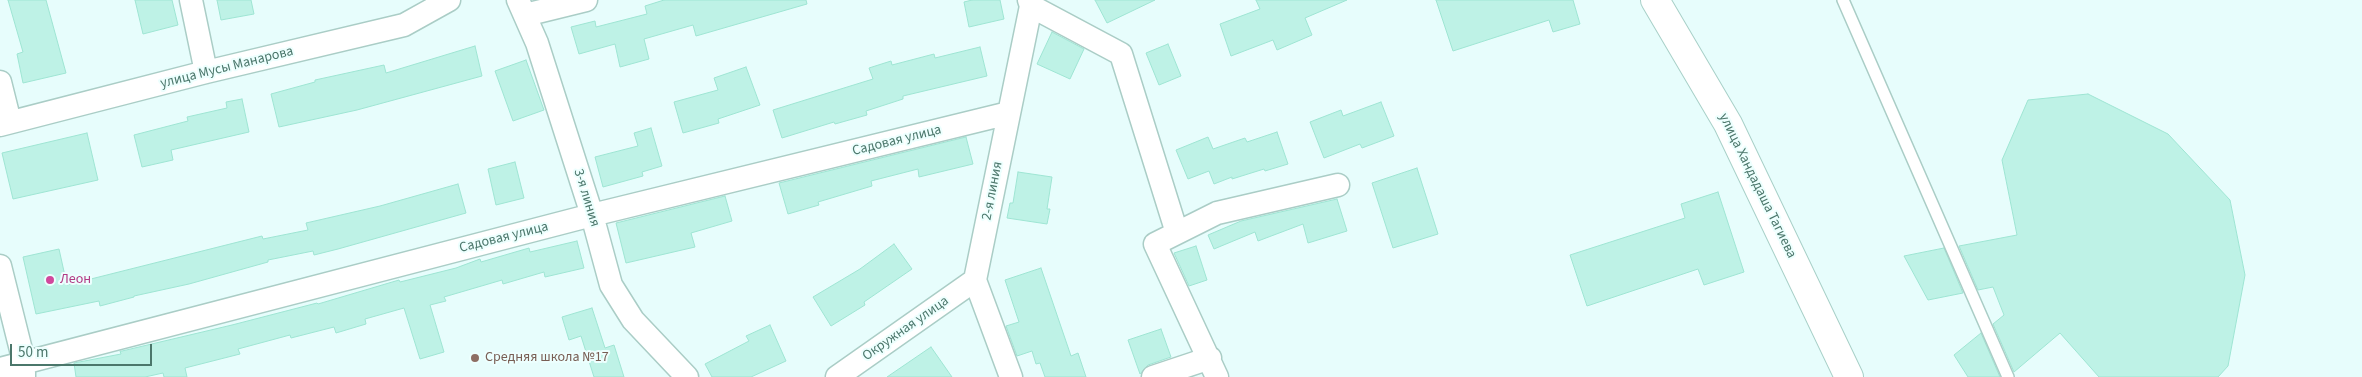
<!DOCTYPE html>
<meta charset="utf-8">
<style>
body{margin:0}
#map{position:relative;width:2362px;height:377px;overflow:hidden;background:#e7fdfc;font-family:"Source Sans 3",sans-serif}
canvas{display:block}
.scale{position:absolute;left:10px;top:344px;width:142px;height:22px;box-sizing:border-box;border:2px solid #4b776b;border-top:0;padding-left:6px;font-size:15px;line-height:18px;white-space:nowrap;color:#4b776b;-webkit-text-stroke:4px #edfffe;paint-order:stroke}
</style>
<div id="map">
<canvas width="2362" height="377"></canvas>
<div class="scale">50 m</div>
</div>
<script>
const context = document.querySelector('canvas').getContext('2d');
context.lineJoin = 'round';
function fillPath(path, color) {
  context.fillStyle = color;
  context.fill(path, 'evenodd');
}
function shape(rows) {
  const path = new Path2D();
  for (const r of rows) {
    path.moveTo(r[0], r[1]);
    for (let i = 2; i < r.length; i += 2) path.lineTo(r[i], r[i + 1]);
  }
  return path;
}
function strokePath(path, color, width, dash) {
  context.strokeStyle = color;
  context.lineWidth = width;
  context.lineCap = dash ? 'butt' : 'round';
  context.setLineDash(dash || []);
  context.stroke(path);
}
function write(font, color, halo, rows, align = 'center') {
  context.font = font + ' "Source Sans 3",sans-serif';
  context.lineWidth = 4;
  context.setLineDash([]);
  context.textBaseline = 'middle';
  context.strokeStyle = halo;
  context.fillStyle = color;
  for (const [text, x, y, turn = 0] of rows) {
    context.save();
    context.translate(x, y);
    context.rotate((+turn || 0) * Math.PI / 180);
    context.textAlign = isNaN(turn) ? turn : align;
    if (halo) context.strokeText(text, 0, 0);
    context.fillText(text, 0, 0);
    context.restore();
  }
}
const building = shape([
 [8,0,46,0,66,73,23,83,17,54,23,52,8,0],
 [135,0,172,0,178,25,143,34,135,0],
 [217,0,251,0,254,14,221,20,217,0],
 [664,0,806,0,807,4,696,36,693,25,644,39,649,59,620,67,615,44,579,54,571,27,595,21,596,27,647,14,645,6,664,0],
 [972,0,1000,0,1004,19,969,27,964,2,972,0],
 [1095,0,1155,0,1107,23,1095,0],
 [1256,0,1347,0,1305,18,1312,35,1277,50,1273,40,1231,56,1220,24,1260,9,1256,0],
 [1436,0,1573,0,1580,24,1553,32,1549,20,1453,51,1436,0],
 [1052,32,1084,49,1070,79,1037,64,1052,32],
 [1168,44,1181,76,1159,85,1146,53,1168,44],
 [475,46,482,76,357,110,279,127,271,94,315,82,315,80,384,65,386,73,475,46],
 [980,47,987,76,903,96,903,99,866,111,867,115,835,124,834,122,782,138,773,110,873,79,869,68,891,61,892,65,934,54,935,58,980,47],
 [526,60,544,110,513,121,495,71,526,60],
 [746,67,760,105,718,119,719,123,683,133,674,102,718,90,714,78,746,67],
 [2088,94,2168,134,2230,200,2245,275,2228,366,2218,377,2099,377,2060,333,2014,372,1993,324,2004,315,1993,287,1978,290,1959,246,2017,235,2002,160,2028,100,2088,94],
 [242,99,249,132,171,150,173,160,142,167,134,135,188,121,187,117,227,108,226,102,242,99],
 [1381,102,1394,136,1362,148,1360,144,1324,158,1310,122,1341,110,1343,116,1381,102],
 [651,128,662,166,642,172,643,176,603,187,595,157,638,146,634,133,651,128],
 [1277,132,1288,164,1265,171,1264,169,1232,179,1232,177,1214,184,1209,171,1188,179,1176,150,1208,137,1213,149,1245,138,1247,142,1277,132],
 [87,133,98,180,13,199,2,153,87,133],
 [966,137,973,164,919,177,918,169,871,181,872,186,818,202,819,205,788,214,779,183,966,137],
 [515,162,524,198,496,205,488,169,515,162],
 [1417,168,1438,234,1393,248,1372,183,1417,168],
 [1018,172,1052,177,1047,209,1050,209,1047,224,1007,218,1010,203,1013,203,1018,172],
 [458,184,466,213,338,249,314,255,313,251,268,260,268,262,189,284,134,296,134,297,100,306,99,301,36,314,23,257,59,249,67,285,262,236,263,239,308,230,306,223,380,206,458,184],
 [1718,192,1744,272,1704,285,1698,269,1587,306,1570,255,1685,218,1681,204,1718,192],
 [725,196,732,221,691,233,695,247,626,263,616,223,725,196],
 [1337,199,1347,231,1308,243,1303,224,1258,241,1255,232,1214,249,1208,235,1241,221,1337,199],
 [577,241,584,268,545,277,544,272,503,284,502,280,444,297,446,301,430,305,444,352,420,359,404,308,365,319,366,324,336,333,334,327,291,338,290,335,238,349,240,354,185,368,187,377,164,377,163,373,145,377,76,377,74,363,121,354,120,351,122,351,232,325,317,303,318,304,399,280,400,282,456,268,480,259,481,262,529,248,530,252,577,241],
 [894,244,912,269,864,302,865,305,831,326,813,297,860,269,894,244],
 [1196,246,1207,280,1189,286,1174,253,1196,246],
 [1944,248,1963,293,1928,300,1904,256,1944,248],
 [1041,268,1071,356,1078,353,1086,377,1045,377,1040,363,1036,364,1032,351,1017,356,1006,326,1019,322,1005,280,1041,268],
 [592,308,605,348,614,345,624,377,594,377,581,336,569,340,562,317,592,308],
 [770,325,786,361,751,377,712,377,705,364,749,341,746,336,770,325],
 [1161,329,1171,357,1148,365,1140,374,1128,340,1161,329],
 [1981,333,2000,377,1968,377,1954,355,1981,333],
 [931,347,952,377,887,377,931,347]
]);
fillPath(building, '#bef2e6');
strokePath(building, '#9ee5d3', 1);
const lane = shape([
 [1843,0,2008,377]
]);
const street = shape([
 [191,0,206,72],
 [518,0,537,43,592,215,611,285,633,320,687,377],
 [1031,6,1121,54,1177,233],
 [525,15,586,0],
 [0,82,10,122],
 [0,125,206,72,404,25,449,0],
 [0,266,24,362,24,376],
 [0,369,592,215,1009,113],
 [837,377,975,280],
 [1011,377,975,280,1031,6,1029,0],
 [1153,377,1210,358],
 [1217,377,1155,244,1217,213,1338,185]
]);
const secondary = shape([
 [1655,0,1728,124,1849,377]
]);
strokePath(lane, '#aacdc6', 14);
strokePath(street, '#aacdc6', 25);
strokePath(secondary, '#a8d0c8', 30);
strokePath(lane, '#fff', 11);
strokePath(street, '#fff', 22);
strokePath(secondary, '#fff', 28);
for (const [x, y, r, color] of [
 [50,280,5,"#d1479c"],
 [475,358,5,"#8d6e63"]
]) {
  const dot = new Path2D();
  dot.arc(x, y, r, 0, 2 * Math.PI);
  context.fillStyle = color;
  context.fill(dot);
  strokePath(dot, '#edfffe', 2);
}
write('14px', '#4b776b', '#edfffe', [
 ["улица Мусы Манарова",227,68,-14],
 ["Садовая улица",897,141,-14],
 ["улица Хандадаша Тагиева",1757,186,64],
 ["2-я линия",993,191,-79],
 ["3-я линия",586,198,73],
 ["Садовая улица",504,238,-14],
 ["Окружная улица",906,329,-35]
]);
write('14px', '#b23c85', '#edfffe', [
 ["Леон",60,280]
], 'left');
write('14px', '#785e54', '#edfffe', [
 ["Средняя школа №17",485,358]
], 'left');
</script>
